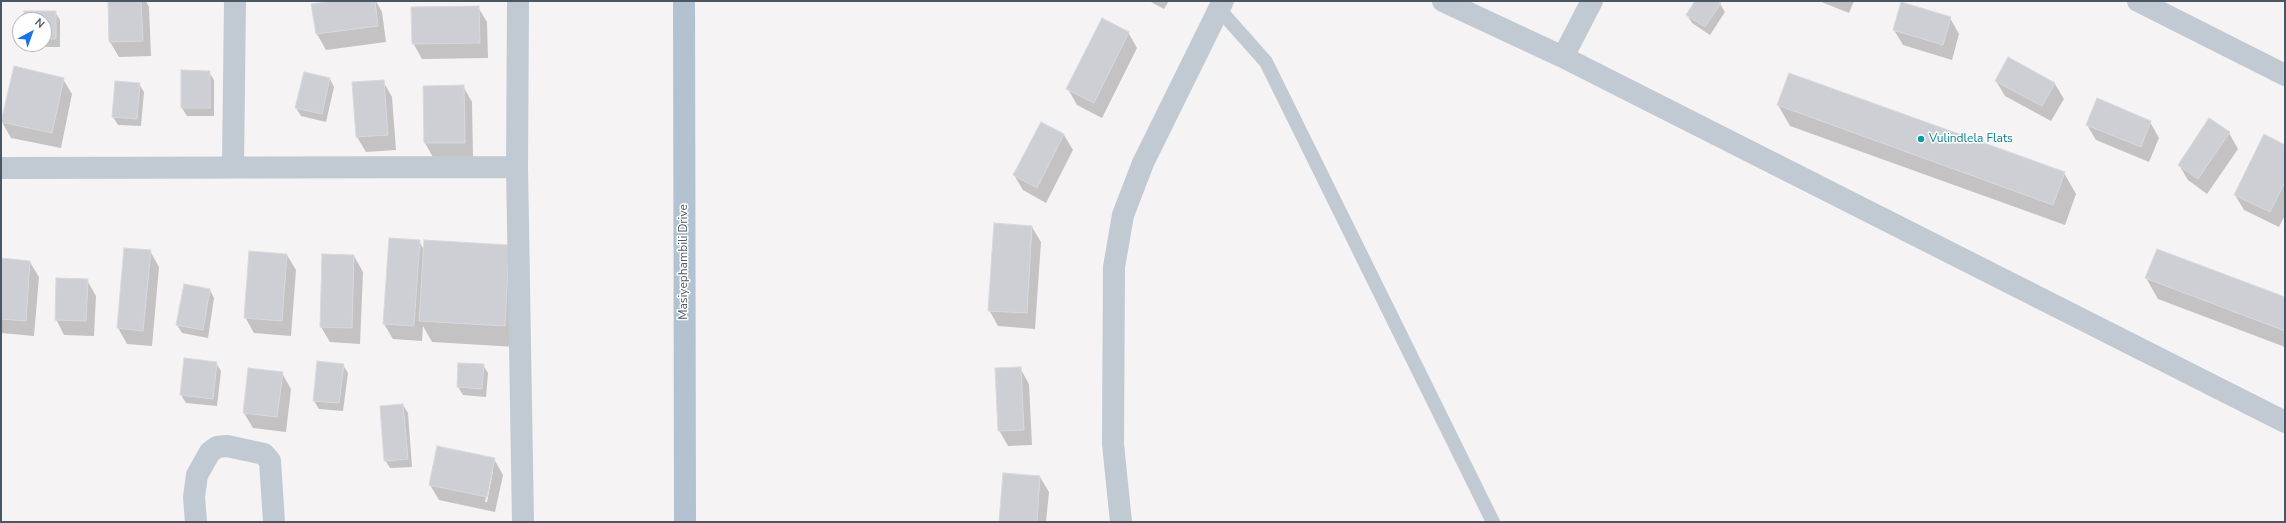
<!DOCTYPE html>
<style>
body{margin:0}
#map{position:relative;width:2286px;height:523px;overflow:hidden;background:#f5f3f3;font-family:"Nunito Sans",sans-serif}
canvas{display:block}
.frame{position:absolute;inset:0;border:2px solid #4a5661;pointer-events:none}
.north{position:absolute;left:12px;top:12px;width:40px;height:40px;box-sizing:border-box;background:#fff;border:1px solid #b7bbc0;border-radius:50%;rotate:41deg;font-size:11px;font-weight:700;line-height:16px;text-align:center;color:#4a5661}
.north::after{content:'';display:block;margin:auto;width:14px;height:18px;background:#1a73e8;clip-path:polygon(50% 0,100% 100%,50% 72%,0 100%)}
</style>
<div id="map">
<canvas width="2286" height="523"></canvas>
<div class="frame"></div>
<div class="north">N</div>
</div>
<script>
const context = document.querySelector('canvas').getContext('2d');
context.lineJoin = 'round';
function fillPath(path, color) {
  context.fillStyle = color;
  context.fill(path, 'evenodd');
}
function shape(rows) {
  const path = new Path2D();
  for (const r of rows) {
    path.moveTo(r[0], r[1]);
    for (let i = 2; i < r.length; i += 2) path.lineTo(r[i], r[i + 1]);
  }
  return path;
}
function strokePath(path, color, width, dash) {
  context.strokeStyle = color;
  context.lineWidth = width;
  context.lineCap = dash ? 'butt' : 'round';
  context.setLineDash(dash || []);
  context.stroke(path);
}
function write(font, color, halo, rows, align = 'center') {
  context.font = font + ' "Nunito Sans",sans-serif';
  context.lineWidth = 3;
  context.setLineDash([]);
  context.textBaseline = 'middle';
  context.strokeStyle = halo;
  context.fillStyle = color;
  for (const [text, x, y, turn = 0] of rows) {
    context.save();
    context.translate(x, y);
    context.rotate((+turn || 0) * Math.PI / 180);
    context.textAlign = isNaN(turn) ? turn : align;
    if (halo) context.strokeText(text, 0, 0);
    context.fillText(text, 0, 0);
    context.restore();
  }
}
fillPath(shape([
 [109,1,146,1,149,7,151,56,119,57,110,42],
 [339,1,376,1,382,12,386,42,326,50,317,34,313,4],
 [1149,1,1169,1,1164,9],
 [1696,1,1715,1,1720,4,1725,12,1710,35,1692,23,1687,15],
 [1819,1,1854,1,1849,13],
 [478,7,487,22,488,58,422,59,413,43],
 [55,12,60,20,60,47,29,47,27,44,44,44,44,20,25,20],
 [1950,18,1959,34,1952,60,1903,45,1894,30],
 [1128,32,1137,48,1102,118,1077,105,1068,89],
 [2008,58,2055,84,2064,99,2051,121,2005,96,1996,81],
 [209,72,214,80,214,116,187,116,182,108],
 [63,79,72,94,61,148,11,138,2,122],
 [330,79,334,87,326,122,301,116,296,108],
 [383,81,392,97,396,150,366,152,357,137],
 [139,84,144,92,141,126,118,125,113,117],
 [463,86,472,102,473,158,434,159,425,143,424,87],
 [1778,105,2064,173,2076,194,2065,225,1790,126],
 [2150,122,2159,138,2149,162,2096,140,2087,125],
 [1041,123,1064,135,1073,150,1046,203,1023,190,1014,175],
 [2229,133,2238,149,2207,194,2188,180,2179,165],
 [2285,146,2285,215,2279,227,2244,210,2235,195],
 [1032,227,1041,242,1035,329,998,326,989,310],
 [419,241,424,250,509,246,517,347,432,342,423,326,422,341,393,339,384,324],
 [150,251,159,267,152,346,127,344,118,328],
 [287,255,296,270,291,336,254,333,245,317],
 [354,256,363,272,360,344,330,342,321,327],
 [1,259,30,262,39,277,34,336,1,333],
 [2146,278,2285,298,2285,347,2158,299],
 [87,280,96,296,94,336,64,335,56,319],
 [184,286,210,290,214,298,208,338,182,333,177,325],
 [216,363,221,371,217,406,186,403,181,395],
 [343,365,348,373,343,411,319,409,314,401],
 [483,365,488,373,486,397,463,395,458,387],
 [1020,368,1029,384,1032,445,1008,446,999,430],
 [282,373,291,389,286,432,253,428,244,413],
 [403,405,408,413,412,467,390,468,385,460],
 [494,459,503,475,495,512,439,500,430,485],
 [491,471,493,471,487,502,485,502],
 [1040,477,1049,492,1046,522,1000,522]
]), '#0003');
const building = shape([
 [108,1,141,1,143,41,109,42,108,1],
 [332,1,375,1,378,26,316,34,311,4,332,1],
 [1695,1,1717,1,1721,3,1705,27,1686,15,1695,1],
 [1901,2,1951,17,1943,45,1893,30,1901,2],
 [479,6,480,43,412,44,411,7,479,6],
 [24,11,56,11,56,39,44,39,44,20,24,20,24,11],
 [1102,18,1129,32,1094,103,1066,89,1102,18],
 [2008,57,2055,83,2042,106,1995,81,2008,57],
 [14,66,64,78,52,133,1,122,14,66],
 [181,70,210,71,210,108,181,108,181,70],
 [304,72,330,78,322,114,295,108,304,72],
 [1789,73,2065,172,2053,205,1777,105,1789,73],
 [384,80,388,135,356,137,352,82,384,80],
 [115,81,140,83,137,119,112,117,115,81],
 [464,85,465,143,424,143,423,86,464,85],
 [2097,98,2151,121,2141,147,2086,125,2097,98],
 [2209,118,2230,132,2198,179,2178,165,2209,118],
 [1041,122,1064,134,1037,188,1013,175,1041,122],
 [2264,134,2285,145,2285,182,2270,212,2234,195,2264,134],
 [994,223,1032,226,1027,313,988,311,994,223],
 [389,238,420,240,414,326,383,324,389,238],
 [424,240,509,245,505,326,419,321,424,240],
 [124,248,151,250,143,331,117,328,124,248],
 [2157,249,2285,297,2285,331,2145,278,2157,249],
 [249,251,287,254,282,321,244,318,249,251],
 [322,254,354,255,352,328,320,327,322,254],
 [1,258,30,261,26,321,1,319,1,258],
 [56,278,88,279,86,321,55,320,56,278],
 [184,284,210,289,203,330,176,325,184,284],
 [184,358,217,362,213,399,180,395,184,358],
 [317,361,344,364,339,403,313,401,317,361],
 [458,363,484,364,482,389,457,387,458,363],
 [1021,367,1024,430,998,431,995,368,1021,367],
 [248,368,283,372,277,417,243,413,248,368],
 [403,404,408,459,384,461,380,406,403,404],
 [437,446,495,458,487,497,429,485,437,446],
 [1003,473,1040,476,1037,522,999,522,1003,473]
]);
fillPath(building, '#cdcfd5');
strokePath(building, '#d7d9de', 1);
strokePath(shape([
 [1219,9,1266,62,1493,522]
]), '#c1cad2', 14);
strokePath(shape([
 [518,1,517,167,523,522],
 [1443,1,1563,57,2285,422],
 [2138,1,2285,75],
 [1563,57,1592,1],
 [233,167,235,1],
 [1,168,517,167],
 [196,522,194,497,197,475,210,452,217,447,227,446,264,454,270,461,274,522],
 [1121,522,1113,444,1114,267,1123,215,1143,163,1223,1]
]), '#c1cad2', 22);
strokePath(shape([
 [684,1,685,522]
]), '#b3c2d1', 22);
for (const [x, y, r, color] of [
 [1921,139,4,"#0f9aa8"]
]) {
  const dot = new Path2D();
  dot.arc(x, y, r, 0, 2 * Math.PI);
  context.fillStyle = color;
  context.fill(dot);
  strokePath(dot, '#fff', 1.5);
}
write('12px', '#0d838f', '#fff', [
 ["Vulindlela Flats",1929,139]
], 'left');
write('12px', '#4a5661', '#fff', [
 ["Masiyephambili Drive",684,262,-90]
]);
</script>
